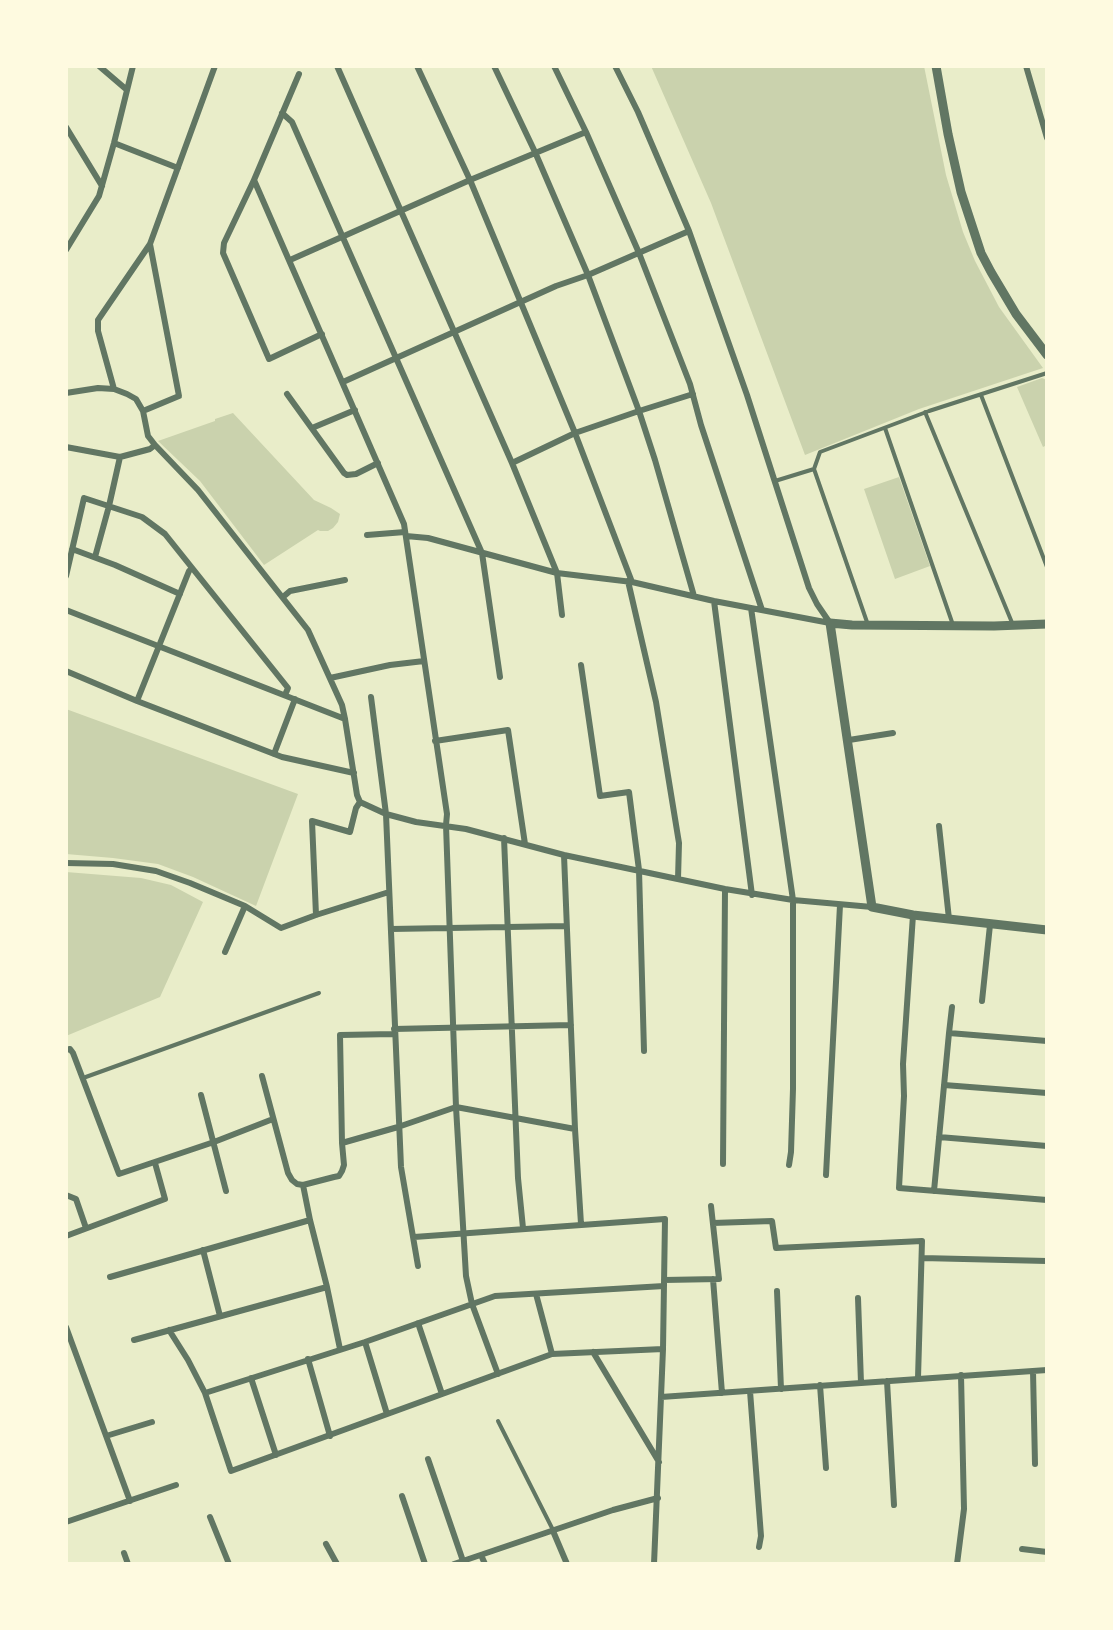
<!DOCTYPE html>
<style>
body{margin:0}
#map{position:relative;width:1113px;height:1630px;overflow:hidden;background:#e9edc9;font-family:"Space Grotesk",sans-serif}
canvas{display:block}
.frame{position:absolute;inset:0;border:68px solid #fefae0;pointer-events:none}
</style>
<div id="map">
<canvas width="1113" height="1630"></canvas>
<div class="frame"></div>
</div>
<script>
const context = document.querySelector('canvas').getContext('2d');
context.lineJoin = 'round';
function fillPath(path, color) {
  context.fillStyle = color;
  context.fill(path, 'evenodd');
}
function shape(rows) {
  const path = new Path2D();
  for (const r of rows) {
    path.moveTo(r[0], r[1]);
    for (let i = 2; i < r.length; i += 2) path.lineTo(r[i], r[i + 1]);
  }
  return path;
}
function strokePath(path, color, width, dash) {
  context.strokeStyle = color;
  context.lineWidth = width;
  context.lineCap = dash ? 'butt' : 'round';
  context.setLineDash(dash || []);
  context.stroke(path);
}
fillPath(shape([
 [651,66,924,66,946,175,963,232,975,261,999,307,1043,368,919,409,805,455,711,203],
 [1042,378,1047,380,1047,445,1043,447,1017,387],
 [233,413,314,500,331,508,340,514,338,522,333,528,328,531,320,531,318,530,264,565,200,481,158,441,215,421,215,419],
 [899,477,930,566,895,579,864,489],
 [66,709,298,794,256,906,193,877,158,864,113,858,66,854],
 [66,872,141,878,171,885,203,902,160,997,66,1036]
]), '#cad2ad');
strokePath(shape([
 [981,395,1047,567],
 [925,412,1013,625],
 [885,428,953,625],
 [775,481,814,469],
 [868,625,814,469,820,452,929,411,1047,373],
 [83,1078,319,993],
 [498,1421,553,1530]
]), '#617663', 4);
strokePath(shape([
 [99,66,127,90],
 [337,66,512,463,557,573,562,615],
 [417,66,470,180,575,433,632,582],
 [494,66,535,152,588,275,639,411,655,460,694,596],
 [554,66,586,132,639,253,690,384,701,425,762,610],
 [615,66,638,112,689,231,747,395,809,588,817,604,830,623],
 [1026,66,1047,138],
 [299,74,254,180,404,524,447,814,446,825,456,1107,466,1276,472,1304,498,1374],
 [282,113,292,122,482,553,500,677],
 [66,127,102,186],
 [114,143,178,168],
 [254,180,224,243,223,253,269,359,322,334],
 [66,250,99,196,114,143,133,66],
 [290,260,470,180,586,132],
 [343,382,556,286,588,275,689,231],
 [114,389,98,331,98,320,150,244,215,66],
 [66,393,98,388,114,389,127,394,136,399,143,411,148,436,155,445,198,490,308,630,342,705,345,719,357,795,360,802,386,814,416,822,466,829,564,855,725,889,793,900,872,907],
 [287,394,344,473,347,475,356,474,378,463],
 [143,411,179,396,150,244],
 [312,428,355,410],
 [66,447,120,457,150,449,155,445],
 [512,463,575,433,639,411,693,394],
 [367,535,405,532],
 [406,536,428,538,557,573,632,582,714,601,830,623],
 [72,549,115,565,180,594],
 [95,557,109,506,120,457],
 [66,576,84,498,142,517,165,534,288,688,285,695],
 [628,581,656,702,679,843,678,879],
 [283,597,290,591,345,580],
 [714,601,752,895],
 [751,608,793,900,793,1089,791,1152,789,1165],
 [66,610,345,719],
 [581,665,600,796,629,792,639,870,644,1051],
 [66,671,137,701,282,757,354,773],
 [330,678,390,665,424,661],
 [371,697,386,814,401,1167,418,1266],
 [137,701,189,571,192,568],
 [849,740,893,733],
 [435,741,508,730,525,844],
 [274,754,295,699],
 [939,826,949,919],
 [504,838,518,1178,523,1228],
 [564,855,575,1129,581,1224],
 [66,863,113,864,156,871,190,883,245,906,281,928,316,915,389,892],
 [316,915,312,821,350,832,356,808,360,802],
 [913,915,903,1064,904,1096,899,1188,1047,1200],
 [391,929,566,926],
 [225,952,245,906],
 [982,1001,990,925],
 [394,1029,571,1025],
 [949,1033,1047,1041],
 [66,1050,70,1049,73,1053,119,1174,214,1142,273,1119],
 [262,1076,288,1173,292,1180,297,1184,303,1185,334,1177,339,1176,342,1171,344,1165,342,1143,340,1035,394,1034],
 [944,1085,1047,1093],
 [201,1095,226,1191],
 [939,1137,1047,1146],
 [342,1143,398,1127,456,1107,575,1129],
 [723,1164,725,889],
 [826,1175,840,905],
 [303,1185,310,1220,327,1287,340,1349],
 [934,1191,949,1033,952,1007],
 [66,1195,76,1199,86,1228],
 [713,1223,772,1221,776,1248,922,1241,918,1378],
 [66,1236,165,1199,155,1163],
 [414,1237,665,1219,663,1349,654,1564],
 [203,1250,220,1316],
 [922,1258,1047,1261],
 [110,1277,310,1220],
 [713,1279,722,1393],
 [664,1280,719,1279,711,1206],
 [777,1291,781,1389],
 [536,1294,552,1354],
 [858,1298,861,1383],
 [418,1323,442,1394],
 [66,1327,130,1501],
 [169,1330,188,1360,205,1393,231,1471,552,1354,663,1349],
 [134,1340,327,1287],
 [365,1342,387,1414],
 [593,1352,659,1462],
 [308,1359,330,1436],
 [1033,1371,1035,1464],
 [251,1378,276,1455],
 [887,1381,894,1505],
 [820,1385,826,1468],
 [750,1391,761,1536,759,1547],
 [205,1393,365,1342,495,1296,664,1286],
 [661,1397,1047,1370],
 [106,1436,152,1422],
 [428,1459,463,1561],
 [402,1496,425,1564],
 [210,1517,229,1564],
 [66,1522,176,1485],
 [553,1531,567,1564],
 [326,1544,337,1564],
 [1022,1549,1047,1552],
 [124,1553,128,1564],
 [481,1555,485,1564],
 [454,1564,613,1510,658,1498],
 [957,1564,964,1509,961,1375]
]), '#617663', 6);
strokePath(shape([
 [936,66,948,134,961,192,981,253,991,272,1016,314,1047,355],
 [1047,624,994,626,852,625,830,623,872,907,913,915,1047,930]
]), '#617663', 9);
</script>
